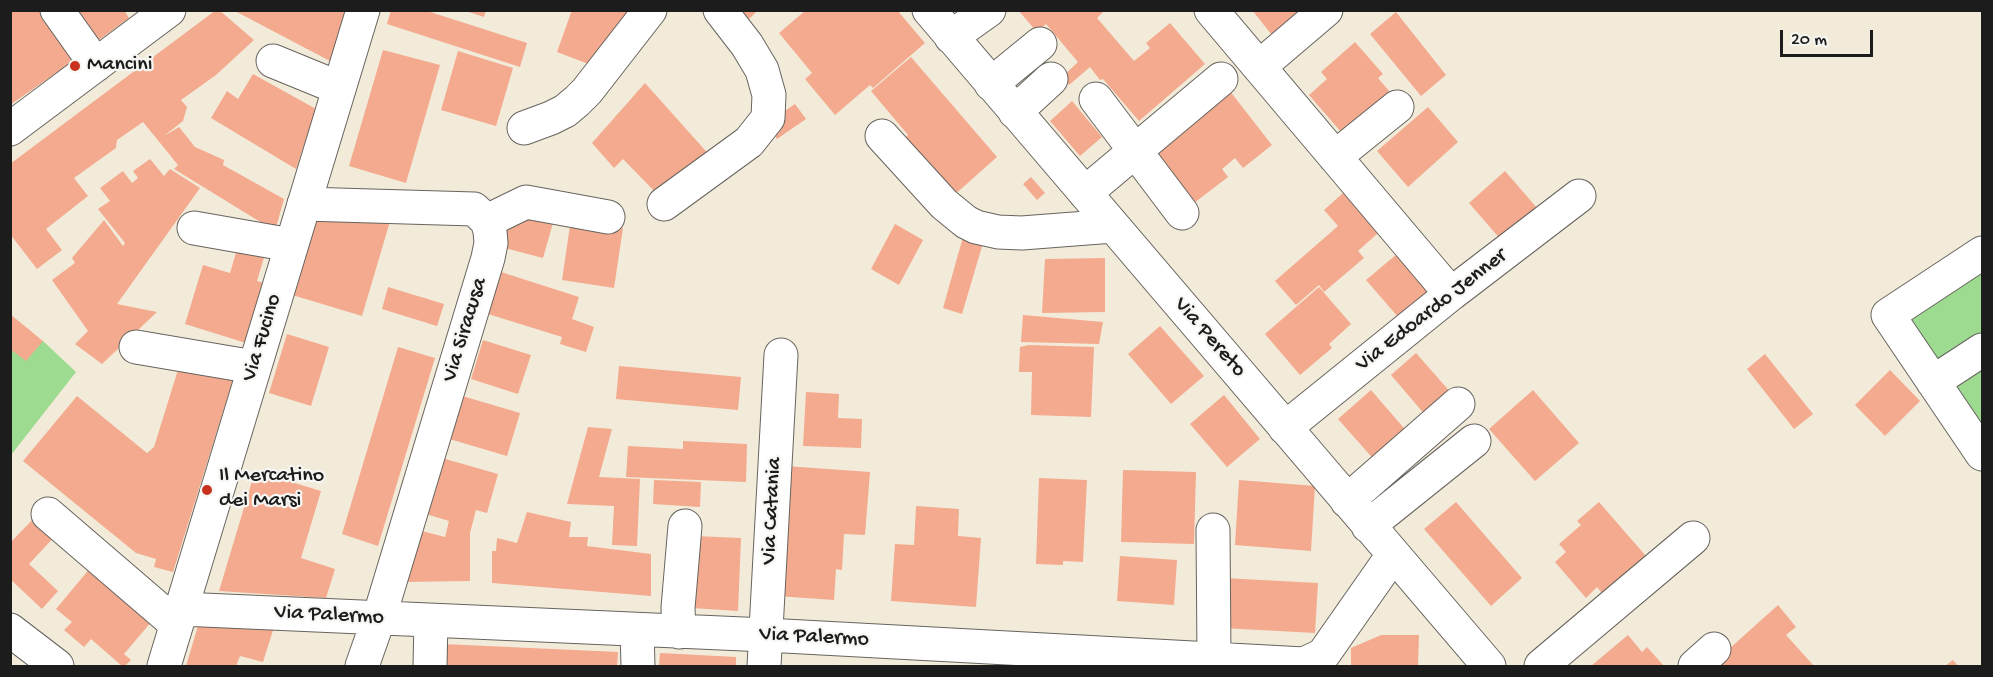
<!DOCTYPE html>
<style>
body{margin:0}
#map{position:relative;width:1993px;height:677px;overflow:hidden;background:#f3ebda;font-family:"Gochi Hand",sans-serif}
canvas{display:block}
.frame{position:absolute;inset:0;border:12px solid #1c1c1c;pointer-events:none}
.scale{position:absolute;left:1780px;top:30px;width:93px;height:27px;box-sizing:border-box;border:3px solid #1c1c1c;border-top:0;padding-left:8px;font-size:18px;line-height:21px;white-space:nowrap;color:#1c1c1c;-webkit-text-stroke:4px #f6f6f2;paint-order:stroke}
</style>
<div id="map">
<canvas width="1993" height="677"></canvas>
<div class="frame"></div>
<div class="scale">20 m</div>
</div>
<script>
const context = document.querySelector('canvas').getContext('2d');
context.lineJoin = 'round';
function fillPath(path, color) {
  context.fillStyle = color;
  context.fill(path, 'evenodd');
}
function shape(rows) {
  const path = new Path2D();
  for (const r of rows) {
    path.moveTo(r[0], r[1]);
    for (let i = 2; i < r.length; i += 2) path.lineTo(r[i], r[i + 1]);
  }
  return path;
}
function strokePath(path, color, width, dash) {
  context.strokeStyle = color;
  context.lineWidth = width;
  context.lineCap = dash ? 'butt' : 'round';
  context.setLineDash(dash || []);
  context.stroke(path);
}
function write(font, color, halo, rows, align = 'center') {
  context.font = font + ' "Gochi Hand",sans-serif';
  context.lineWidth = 4.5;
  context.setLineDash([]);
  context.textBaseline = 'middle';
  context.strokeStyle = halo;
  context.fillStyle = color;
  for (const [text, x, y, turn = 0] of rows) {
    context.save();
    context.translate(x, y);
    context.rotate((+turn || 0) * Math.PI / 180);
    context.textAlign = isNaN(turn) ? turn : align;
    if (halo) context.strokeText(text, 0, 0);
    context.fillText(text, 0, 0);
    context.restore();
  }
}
fillPath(shape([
 [1982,262,1982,340,1937,370,1901,315],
 [43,341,76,372,11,455,11,349],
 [1982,359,1982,433,1948,382]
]), '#9cdb90');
fillPath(shape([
 [10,10,51,10,82,55,10,105],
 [62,10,124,10,129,18,89,47],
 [216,10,219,10,254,40,216,75,181,100,187,107,183,121,164,136,179,127,195,147,224,160,223,165,284,199,275,231,174,169,178,165,143,122,117,140,116,148,74,178,88,196,46,229,62,250,37,269,10,234,10,164],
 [233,10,347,10,330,61],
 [391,10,424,10,527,43,520,67,387,24],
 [463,10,486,10,484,17],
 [572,10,641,10,599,68,557,52],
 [740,10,758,10,748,20],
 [806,10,897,10,925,43,873,88,870,85,835,115,805,79,812,73,779,33],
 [1018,10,1105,10,1097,18,1134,61,1150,48,1146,43,1170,23,1205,64,1139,121,1103,79,1100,80,1090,67,1069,85,1062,77,1078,62,1046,24,1037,32],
 [1252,10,1309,10,1275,39],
 [1396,12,1446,75,1421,96,1370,34],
 [1355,42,1383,74,1378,78,1395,98,1348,140,1309,95,1327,79,1321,72],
 [383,50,440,65,406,183,349,166],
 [458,51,513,68,496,126,441,110],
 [911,57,997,157,952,197,903,140,908,135,871,91],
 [253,74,316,109,296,169,211,118,227,91,238,99],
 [645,83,712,158,662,199,623,159,614,168,592,143],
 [1229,90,1272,145,1243,168,1235,158,1222,169,1228,177,1194,203,1153,150],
 [1072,101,1102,137,1080,156,1050,121],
 [795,104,806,119,777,139,767,123],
 [1428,107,1458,142,1408,187,1377,151],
 [150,159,164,176,170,169,200,188,117,304,157,312,102,364,75,344,88,331,52,280,75,263,72,258,104,220,123,246,125,243,98,209,110,201,100,188,123,171,132,183,138,178,133,171],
 [1505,171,1538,209,1502,241,1469,203],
 [1031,177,1045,193,1037,200,1023,184],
 [1343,193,1378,233,1358,251,1364,258,1324,292,1319,285,1296,305,1275,281,1338,226,1324,210],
 [316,206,391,218,362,316,289,294],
 [508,215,555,216,543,258,497,246],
 [571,219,623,228,614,288,562,280],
 [895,224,923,240,899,285,871,269],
 [963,237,983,243,962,314,943,308],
 [238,246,265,254,257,281,264,283,246,343,185,324,203,265,230,273],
 [1397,254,1429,290,1398,317,1366,280],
 [1105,258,1105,312,1042,313,1045,259],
 [501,272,579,297,572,319,594,327,586,352,560,344,562,337,488,314],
 [388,287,444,304,437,326,382,309],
 [1319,287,1351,324,1329,344,1332,348,1300,375,1265,334],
 [10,314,43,341,26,361,10,349],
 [1023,315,1103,322,1099,344,1021,342],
 [1160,326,1204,376,1171,404,1128,354],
 [287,334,329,347,311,406,269,393],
 [483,340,531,355,518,394,471,379],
 [1029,345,1094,347,1091,417,1031,415,1032,372,1019,372,1020,347],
 [398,347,435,358,378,546,342,534],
 [1416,353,1453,395,1427,417,1391,375],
 [1765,354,1813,414,1794,429,1747,369],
 [181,360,234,376,173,572,154,567,156,559,136,553,23,461,77,396,147,453,154,447],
 [619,366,741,377,738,410,616,399],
 [1890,370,1920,401,1885,436,1855,405],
 [1371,390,1409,434,1377,463,1338,419],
 [1533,390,1579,443,1535,481,1489,429],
 [806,392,839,394,838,418,862,419,861,448,803,446],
 [459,395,520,413,507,456,446,438],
 [1224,395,1260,439,1227,467,1190,424],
 [588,427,612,429,599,477,640,479,637,546,612,545,614,506,567,504],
 [683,441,747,444,746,482,626,477,628,446,683,449],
 [442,458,498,474,487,513,476,510,470,533,470,581,404,582,418,530,445,537,449,521,426,514],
 [786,466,870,472,865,535,844,534,842,570,836,569,834,600,777,596],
 [1123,470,1196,472,1194,544,1121,542],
 [255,471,321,491,301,558,335,569,326,598,219,591],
 [1039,478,1087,480,1083,562,1063,561,1063,565,1036,564],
 [654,480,701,482,700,507,653,504],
 [1239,480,1315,486,1311,551,1235,545],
 [1456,502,1522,578,1491,606,1424,529],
 [1599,502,1652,563,1630,582,1624,574,1602,593,1597,587,1586,598,1555,562,1566,552,1559,544,1581,525,1577,521],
 [916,506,959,509,958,536,981,538,976,607,891,601,895,544,914,545],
 [527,512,571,522,569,537,588,537,587,546,651,554,651,596,492,583,492,551,496,551,497,538,517,543],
 [37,515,57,534,29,564,58,591,42,609,10,579,10,543],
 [695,536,741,538,738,611,692,608],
 [1120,556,1177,560,1174,605,1117,601],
 [91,567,152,621,124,654,131,660,125,666,122,666,91,639,84,647,64,630,72,622,56,609],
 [1224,578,1318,583,1315,633,1222,628],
 [1778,605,1796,627,1786,635,1814,666,1710,666],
 [200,619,275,624,263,662,240,656,236,666,186,666],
 [1381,635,1419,635,1418,666,1351,666,1351,648],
 [1628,635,1642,652,1647,647,1664,666,1591,666],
 [443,644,618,652,617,666,442,666],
 [660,653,736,657,736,666,659,666],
 [1953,660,1958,666,1945,666]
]), '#f3aa8e');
const minor = shape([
 [57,10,96,65],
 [929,10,1489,666],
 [1211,10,1451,294],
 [951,37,989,10],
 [273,61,339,88],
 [1259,67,1326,10],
 [991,84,1040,44],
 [1096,99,1182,213],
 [1015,112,1051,79],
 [524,128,551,118,565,111,577,101,587,91,650,10],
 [10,129,169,10],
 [882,136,944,204,966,222,976,227,998,232,1022,233,1113,226],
 [1335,157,1397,107],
 [1085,193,1221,79],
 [304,204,474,209,487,221,490,231,491,243,488,258,379,618,362,666],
 [664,204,749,142,768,118,769,95,762,70,747,45,720,10],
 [487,221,526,202,608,217],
 [194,228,291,245],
 [1982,253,1888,315,1982,454],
 [136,347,254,367],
 [1933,382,1982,350],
 [1285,428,1451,294,1579,196],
 [1347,501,1458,404],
 [48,514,176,624],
 [1368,526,1474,441],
 [1213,530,1214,658],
 [181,609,766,635,1304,664,1323,655,1393,555],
 [10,630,57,666],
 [637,630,638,666],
 [679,632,678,608,685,526],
 [430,666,431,621],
 [764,666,781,355],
 [1541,666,1693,538],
 [1695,666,1714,649]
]);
const major = shape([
 [164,666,363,10]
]);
strokePath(minor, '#67645e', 35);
strokePath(major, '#67645e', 35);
strokePath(minor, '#fff', 33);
strokePath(major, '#fff', 33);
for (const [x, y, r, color] of [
 [75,66,6,"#c8321e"],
 [207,490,6,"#c8321e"]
]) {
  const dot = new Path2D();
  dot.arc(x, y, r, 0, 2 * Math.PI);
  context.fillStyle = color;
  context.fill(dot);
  strokePath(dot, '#f6f6f2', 2);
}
write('22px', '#1c1c1c', '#f6f6f2', [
 ["Mancini",87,66],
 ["Il Mercatino",219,477],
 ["dei Marsi",219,502]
], 'left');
write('22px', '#1c1c1c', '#f6f6f2', [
 ["Via Edoardo Jenner",1432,311,-38],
 ["Via Siracusa",466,330,-73],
 ["Via Fucino",263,338,-73],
 ["Via Pereto",1209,338,49],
 ["Via Catania",773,511,-87],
 ["Via Palermo",329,616,3],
 ["Via Palermo",814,638,3]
]);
</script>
